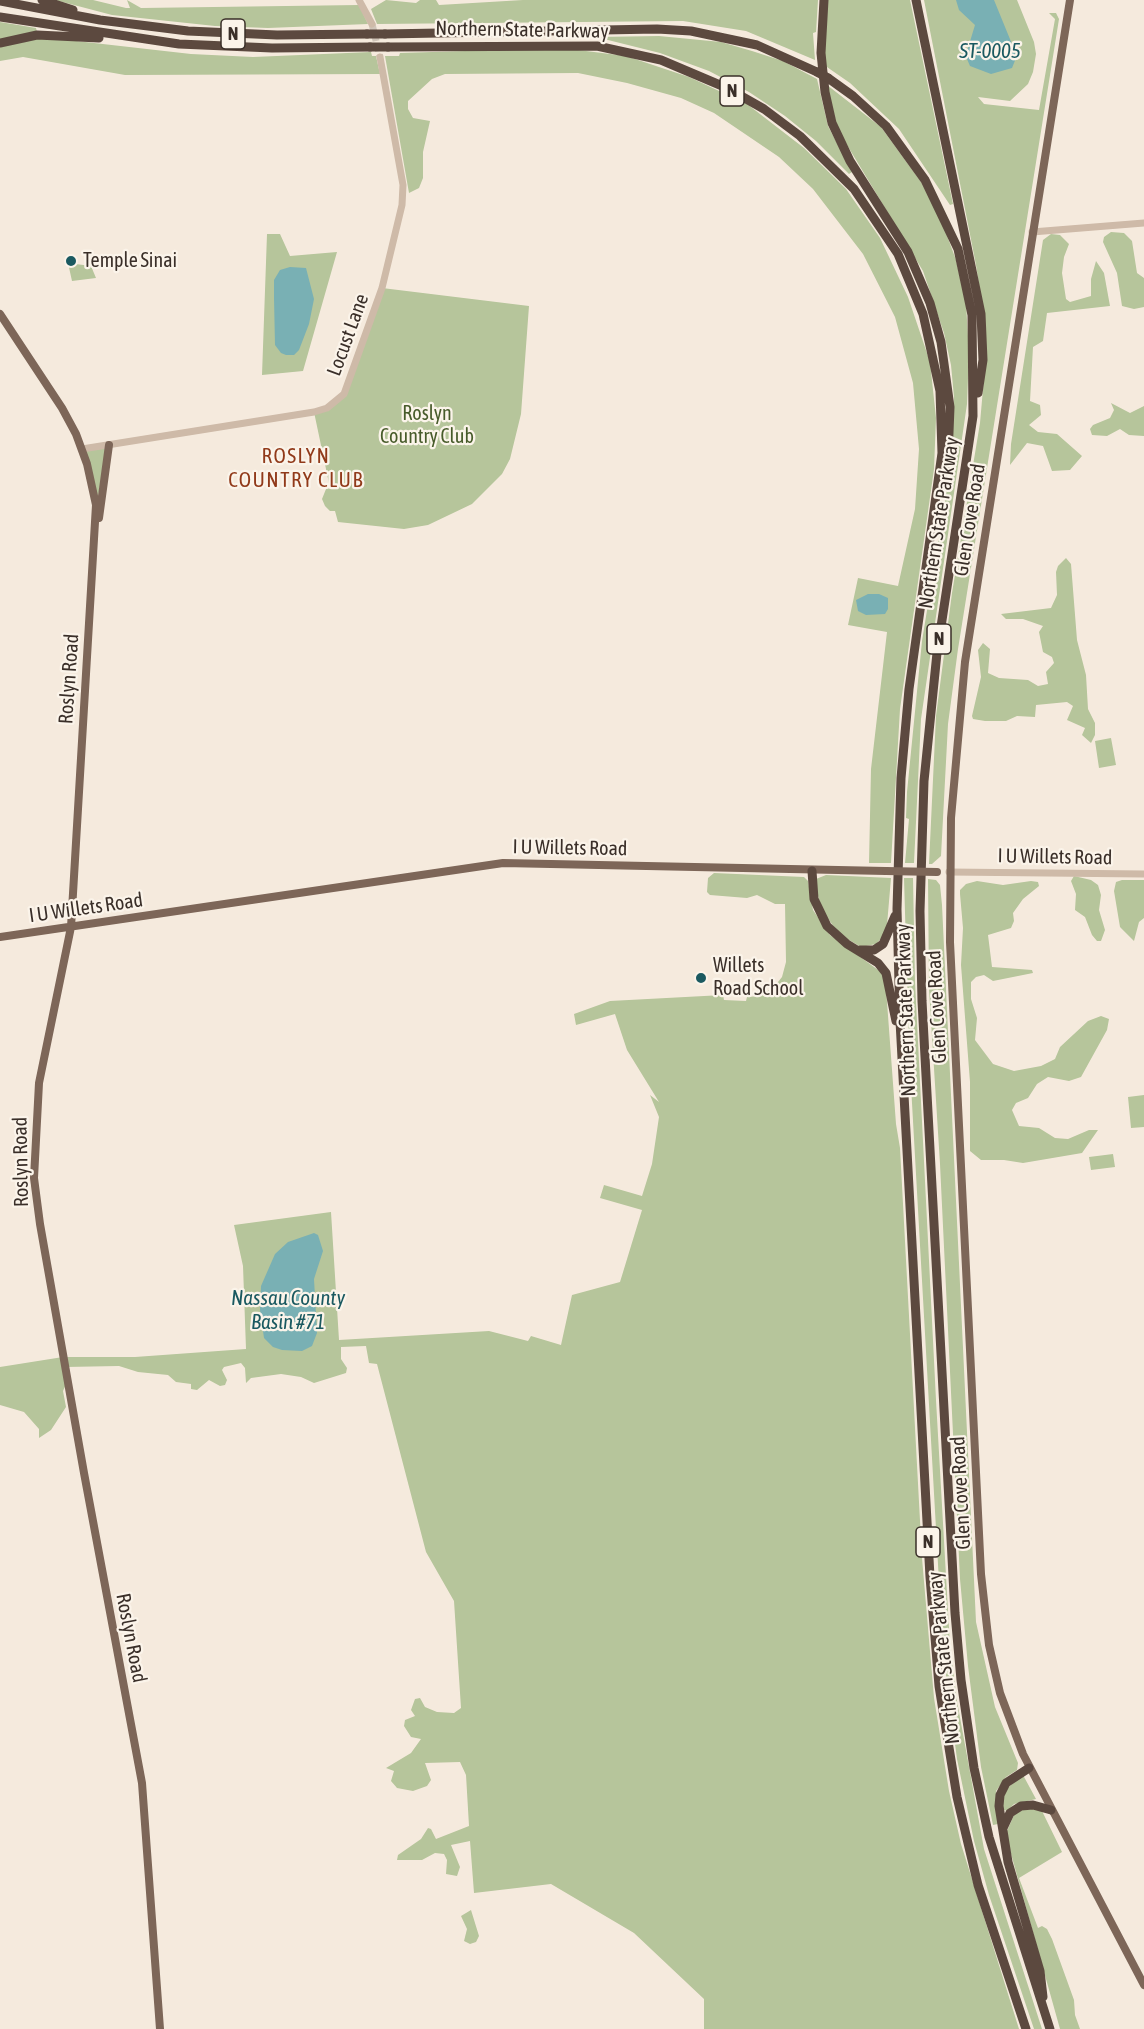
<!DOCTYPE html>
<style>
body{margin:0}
canvas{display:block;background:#f5eadd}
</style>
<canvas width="1144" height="2029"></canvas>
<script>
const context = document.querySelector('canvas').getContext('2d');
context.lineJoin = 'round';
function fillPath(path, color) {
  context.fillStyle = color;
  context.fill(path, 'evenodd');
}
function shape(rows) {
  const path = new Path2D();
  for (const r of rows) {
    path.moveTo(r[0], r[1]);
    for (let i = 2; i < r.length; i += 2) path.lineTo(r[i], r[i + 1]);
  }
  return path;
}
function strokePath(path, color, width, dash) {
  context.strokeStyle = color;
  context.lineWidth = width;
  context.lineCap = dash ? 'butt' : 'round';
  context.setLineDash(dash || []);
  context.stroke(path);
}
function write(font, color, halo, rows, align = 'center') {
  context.font = font + ' "Asap Condensed",sans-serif';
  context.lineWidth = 4.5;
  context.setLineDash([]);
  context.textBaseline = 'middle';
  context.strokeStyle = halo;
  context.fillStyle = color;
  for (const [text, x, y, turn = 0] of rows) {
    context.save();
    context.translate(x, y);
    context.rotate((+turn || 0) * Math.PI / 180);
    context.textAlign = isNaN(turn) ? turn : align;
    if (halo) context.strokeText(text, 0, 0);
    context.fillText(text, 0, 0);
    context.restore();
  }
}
fillPath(shape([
 [55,0,93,0,126,8,130,8,127,0,141,8,359,5,368,24,268,28,215,26,112,15],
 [386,0,416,3,420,0,436,0,439,5,523,0,818,0,816,32,813,33,815,60,746,31,683,21,377,24,371,9],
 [827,0,910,0,953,204,950,205,899,129,850,83,824,65],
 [924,0,1017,0,1034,42,1036,54,1033,72,1028,84,1010,101,978,97,984,104,1039,110,1055,19,1049,13,1056,13,1059,19,958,649,948,724,941,856,932,864,929,864,936,716,952,593,980,423,986,355,984,317,976,265],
 [0,22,36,28,37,32,0,40],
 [659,36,721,42,752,51,783,61,817,79,828,126,852,172,849,174,816,141,785,116,749,92,709,71,660,53,596,37],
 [41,37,191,54,253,57,371,52,372,56,376,56,380,74,125,75,23,57,0,61,0,46],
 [562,48,626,56,689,77,747,104,804,148,846,189,880,238,908,297,930,362,936,418,934,469,900,709,891,863,869,863,871,769,887,632,848,625,858,578,898,586,915,509,919,449,913,383,895,317,863,254,813,189,779,157,714,113,681,98,627,83,578,73,445,74,432,79,408,101,408,109,413,118,430,121,423,152,423,178,419,188,409,193,385,56,399,56,400,53],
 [827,85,881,127,921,182,942,222,956,260,966,304,969,352,967,404,921,719,914,863,905,863,909,819,906,818,907,792,922,641,952,457,954,397,951,365,944,333,923,271,838,130],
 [1111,232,1124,233,1132,241,1137,273,1144,278,1144,307,1134,309,1122,306,1117,273,1103,242,1104,237],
 [267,234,280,234,290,256,337,252,303,371,262,375],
 [1051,234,1060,235,1069,244,1064,257,1062,273,1066,299,1070,302,1091,296,1091,279,1096,261,1104,273,1110,306,1047,313,1043,341,1033,347,1030,401,1040,405,1041,415,1029,425,1038,432,1057,434,1082,456,1070,470,1052,471,1043,446,1027,443,1010,465,1011,444,1043,240],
 [68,263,91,266,96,278,72,281],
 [382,288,529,306,521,414,510,459,502,474,472,504,428,525,404,529,338,522,335,511,330,511,325,506,322,499,326,489,330,488,314,412,327,408,344,394],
 [1111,403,1130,413,1144,406,1144,436,1129,435,1120,429,1107,436,1092,435,1090,429,1093,425,1110,418,1114,410],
 [109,445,96,505,82,449],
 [1066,558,1071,564,1077,640,1086,675,1088,709,1095,723,1095,735,1091,743,1082,735,1085,728,1067,720,1073,706,1067,702,1036,705,1035,717,1017,716,1006,721,985,721,973,719,972,716,981,677,978,650,983,643,990,649,988,673,999,678,1028,680,1038,686,1048,684,1046,672,1054,663,1052,657,1043,652,1039,632,1043,626,1023,619,1006,619,1001,614,1051,608,1057,595,1056,572,1058,566],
 [1111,738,1116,765,1099,768,1095,741],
 [714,873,804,877,808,881,813,910,830,935,885,975,896,1124,900,1148,922,1558,934,1698,949,1791,961,1844,1019,2029,704,2029,704,1999,634,1933,551,1884,474,1893,470,1841,451,1845,460,1867,457,1876,446,1874,447,1860,444,1854,435,1853,422,1860,397,1860,398,1855,421,1839,428,1828,431,1829,436,1839,469,1826,466,1775,460,1762,425,1763,431,1780,427,1786,413,1791,397,1788,391,1781,394,1771,386,1768,411,1753,421,1739,411,1737,404,1726,405,1720,415,1716,411,1710,415,1699,420,1698,425,1707,437,1712,454,1713,461,1708,454,1601,426,1552,377,1364,369,1363,366,1346,341,1347,341,1359,347,1368,346,1373,314,1383,301,1377,281,1374,251,1378,246,1383,245,1368,241,1363,224,1367,222,1370,227,1380,225,1385,220,1386,209,1380,197,1390,191,1389,191,1384,176,1382,168,1375,138,1372,119,1366,65,1367,67,1382,63,1391,66,1407,51,1430,39,1438,39,1429,24,1412,0,1405,0,1367,63,1357,135,1357,246,1349,243,1266,234,1225,331,1212,339,1340,489,1331,528,1341,531,1336,561,1345,572,1295,620,1282,642,1210,600,1198,604,1185,642,1196,652,1164,659,1117,650,1095,659,1102,627,1050,615,1014,576,1025,574,1014,610,1001,723,995,724,1000,746,1001,747,997,760,996,774,987,782,977,786,962,785,904,775,904,757,895,747,898,710,895,707,892,708,878],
 [826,875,891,878,887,925,885,934,876,944,861,947,839,934,822,910,815,885,816,879],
 [1074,876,1091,880,1098,885,1101,895,1099,910,1105,930,1101,941,1097,941,1092,935,1085,917,1075,910,1076,894,1071,881],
 [904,878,913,878,915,982,936,1400,950,1646,957,1701,984,1849,1042,2029,1034,2029,989,1895,974,1841,957,1759,943,1653,909,1050],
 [928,879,936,880,940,885,942,905,976,1622,995,1707,1018,1763,1017,1770,1006,1777,996,1791,998,1824,993,1825,981,1767,968,1666,960,1579,940,1164,929,989],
 [1122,880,1144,880,1144,918,1139,922,1134,941,1120,927,1114,891,1116,882],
 [977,881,1003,885,1031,881,1038,882,1039,886,1023,899,1013,913,1014,921,1011,928,988,935,992,967,1032,970,1033,973,993,981,984,975,976,977,971,982,971,999,977,1018,975,1040,993,1064,1014,1071,1041,1066,1055,1059,1060,1047,1088,1021,1101,1016,1109,1019,1107,1030,1081,1077,1069,1081,1048,1077,1037,1084,1028,1098,1016,1103,1012,1110,1019,1126,1039,1128,1055,1138,1068,1139,1089,1130,1098,1130,1082,1153,1023,1163,1004,1160,981,1160,970,1151,970,1082,961,965,963,928,960,894,960,890,966,884],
 [1144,1095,1144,1127,1131,1128,1128,1097],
 [1113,1154,1115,1167,1091,1170,1089,1157],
 [1023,1775,1036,1799,1014,1804,1007,1811,1002,1809,1005,1790],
 [1032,1809,1042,1811,1062,1852,1019,1878,1038,1928,1042,1926,1047,1929,1052,1939,1074,2000,1075,2015,1080,2029,1060,2029,1008,1843,1007,1831,1014,1815,1022,1810],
 [471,1910,479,1936,476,1942,470,1944,464,1941,467,1929,461,1916]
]), '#b6c59b');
fillPath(shape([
 [956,0,994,0,1014,49,1016,58,1012,68,991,74,970,66,967,59,968,48,975,25,959,10],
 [290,267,306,268,314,299,309,324,299,350,294,355,286,355,281,353,275,345,274,298,274,280,280,270],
 [868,594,879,594,888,598,888,609,885,614,866,615,858,611,856,600],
 [314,1233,318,1235,323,1251,314,1279,317,1333,312,1346,302,1351,282,1350,273,1347,264,1338,260,1310,261,1286,275,1254,288,1242]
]), '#79b0b4');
strokePath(shape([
 [372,24,380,57]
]), '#d0c5b9', 7, [7, 3.5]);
strokePath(shape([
 [359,0,372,24],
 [1032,232,1144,223],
 [82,449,314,412,327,408,344,394,382,288,402,205,403,185,380,57],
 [949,872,1144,874]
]), '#cebaa8', 7);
strokePath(shape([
 [1070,0,965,662,951,818,950,942,981,1574,989,1645,1000,1693,1023,1754,1144,1985],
 [0,314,62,408,76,434,87,464,96,505,71,927,39,1083,34,1178,40,1224,84,1473,142,1783,160,2029],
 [99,518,109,445],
 [0,937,503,863,886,871]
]), '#7d6658', 8);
strokePath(shape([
 [42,0,73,10],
 [824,0,821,53,825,92,832,123,850,161,908,252,930,303,941,342,950,407,948,457,944,483],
 [916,0,981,314,983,360,978,393],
 [0,1,100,20,188,31,277,35,367,34],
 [0,17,179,44,272,48,370,47],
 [385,34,657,29,691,31,757,45,817,72],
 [0,43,37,35,99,38],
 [388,47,597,46,661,60,727,88,764,109,800,136,854,189,898,254,923,314,940,391,942,453,909,689,901,778,897,909,900,1021,930,1577,939,1686,957,1797,978,1885,1026,2029],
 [828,78,853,96,886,126,925,180,958,249,972,315,973,416,937,653,924,781,920,911,922,1001,955,1613,961,1680,974,1768,989,1837,1050,2029],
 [812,871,814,899,827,926,847,944,878,963,886,973,896,1021],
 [860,950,874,950,883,944,895,916],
 [1029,1768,1006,1783,1000,1795,999,1806,1008,1862,1040,1971,1043,1997],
 [1003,1828,1010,1813,1021,1806,1033,1805,1051,1810]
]), '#5c493f', 9);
strokePath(shape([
 [886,871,937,872]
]), '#7d6658', 8);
strokePath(shape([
 [367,34,385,34],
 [370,47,388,47],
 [817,72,828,78]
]), '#5c493f', 9);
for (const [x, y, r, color] of [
 [71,261,6,"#1a5960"],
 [701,978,6,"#1a5960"]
]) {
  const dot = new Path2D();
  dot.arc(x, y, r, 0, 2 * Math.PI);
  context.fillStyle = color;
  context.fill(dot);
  strokePath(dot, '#fbf4ea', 2);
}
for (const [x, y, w] of [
 [233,34,24],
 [732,91,24],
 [939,639,24],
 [928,1542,24]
]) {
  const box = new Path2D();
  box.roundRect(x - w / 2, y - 15, w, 30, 4.5);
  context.fillStyle = '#fbf4ea';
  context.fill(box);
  strokePath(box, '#3a2f29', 1.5);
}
write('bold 18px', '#3a2f29', null, [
 ["N",233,34],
 ["N",732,91],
 ["N",939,639],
 ["N",928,1542]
]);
write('20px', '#3a2f29', '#fbf4ea', [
 ["Northern State Parkway",522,30,1],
 ["Locust Lane",348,335,-70],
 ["Glen Cove Road",970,520,-81],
 ["Northern State Parkway",939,523,-81],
 ["Roslyn Road",69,679,-86],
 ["I U Willets Road",570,848,1],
 ["I U Willets Road",1055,857,1],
 ["I U Willets Road",86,908,-8],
 ["Glen Cove Road",937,1007,-93],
 ["Northern State Parkway",906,1010,-92],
 ["Roslyn Road",21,1162,-91],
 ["Glen Cove Road",961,1493,-93],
 ["Roslyn Road",131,1638,79],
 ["Northern State Parkway",944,1658,-96]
]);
write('20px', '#3a2f29', '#fbf4ea', [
 ["Temple Sinai",83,261],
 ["Willets",713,966],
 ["Road School",713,989]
], 'left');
write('20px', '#475b2a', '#fbf4ea', [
 ["Roslyn",427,414],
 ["Country Club",427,437]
]);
write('italic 21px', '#1a5960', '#fbf4ea', [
 ["ST-0005",990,51],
 ["Nassau County",288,1298],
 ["Basin #71",288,1322]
]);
context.letterSpacing = '1.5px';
write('21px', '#913a1a', '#fbf4ea', [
 ["ROSLYN",296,456],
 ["COUNTRY CLUB",296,480]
]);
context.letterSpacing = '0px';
</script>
